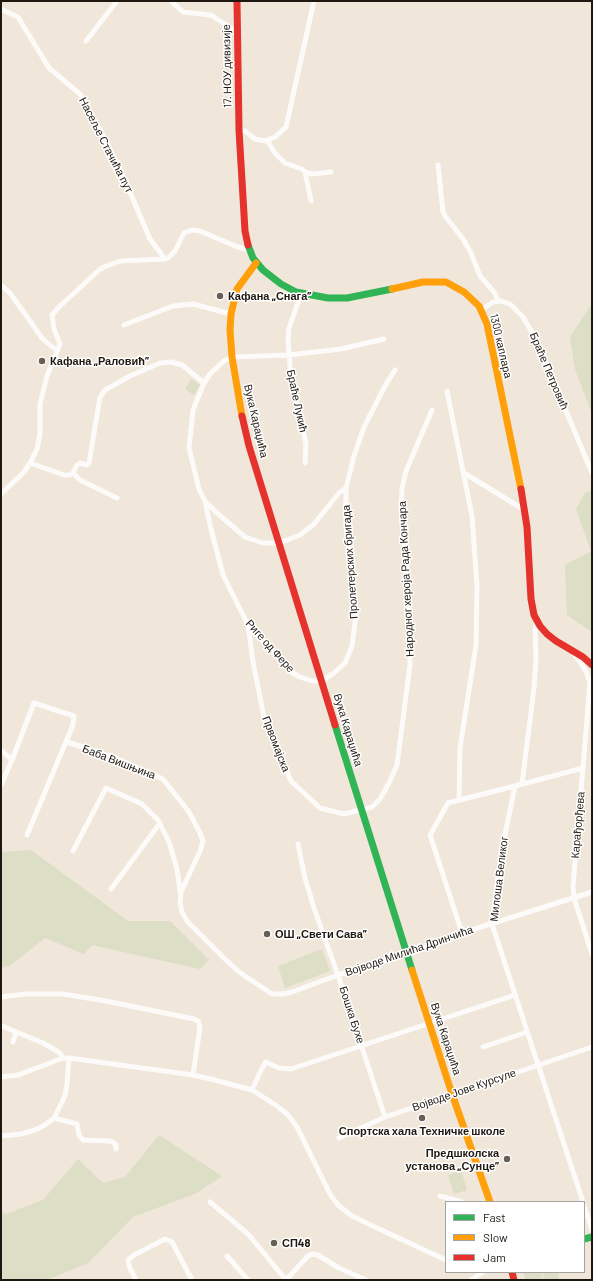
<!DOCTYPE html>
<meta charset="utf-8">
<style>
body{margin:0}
#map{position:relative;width:593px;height:1281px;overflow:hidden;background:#f0e6d9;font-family:Barlow,sans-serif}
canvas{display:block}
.frame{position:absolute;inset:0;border:2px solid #1e1810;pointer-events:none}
.legend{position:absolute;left:445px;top:1201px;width:140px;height:72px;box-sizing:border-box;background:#fff;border:1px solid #a5a39f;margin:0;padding:5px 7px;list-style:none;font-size:12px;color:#1e1810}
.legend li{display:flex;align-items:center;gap:8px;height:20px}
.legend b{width:20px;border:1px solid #a5a39f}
</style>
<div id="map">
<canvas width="593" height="1281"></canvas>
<div class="frame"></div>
<ul class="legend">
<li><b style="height:5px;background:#30b455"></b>Fast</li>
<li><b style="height:5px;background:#ff9f0a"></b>Slow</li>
<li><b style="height:5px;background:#e5322d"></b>Jam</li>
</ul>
</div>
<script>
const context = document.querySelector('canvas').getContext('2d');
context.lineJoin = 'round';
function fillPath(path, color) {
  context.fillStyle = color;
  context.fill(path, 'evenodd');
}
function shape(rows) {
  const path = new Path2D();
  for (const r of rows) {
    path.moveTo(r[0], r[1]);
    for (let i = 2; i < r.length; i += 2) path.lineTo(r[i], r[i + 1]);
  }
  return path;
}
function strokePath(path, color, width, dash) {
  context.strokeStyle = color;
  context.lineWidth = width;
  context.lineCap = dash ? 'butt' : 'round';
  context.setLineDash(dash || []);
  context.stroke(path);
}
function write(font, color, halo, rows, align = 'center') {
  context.font = font + ' Barlow,sans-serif';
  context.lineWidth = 3;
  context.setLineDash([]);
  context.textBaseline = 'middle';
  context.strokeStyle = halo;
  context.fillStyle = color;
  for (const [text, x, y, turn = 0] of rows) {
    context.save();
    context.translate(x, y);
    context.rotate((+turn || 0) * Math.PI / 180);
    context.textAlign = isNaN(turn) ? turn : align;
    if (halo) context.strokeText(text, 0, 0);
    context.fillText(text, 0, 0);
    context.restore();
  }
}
fillPath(shape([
 [592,303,592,414,575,369,570,337],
 [191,379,200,385,194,395,185,389],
 [592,490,592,632,567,615,565,565,591,551,576,509,585,493],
 [31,850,128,921,170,921,209,960,200,969,92,945,84,954,45,938,10,966,1,967,1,852],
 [322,949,330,971,285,988,278,966],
 [159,1135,222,1176,197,1193,133,1217,88,1263,47,1280,1,1280,1,1212,6,1214,43,1200,78,1159,103,1183,125,1177],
 [461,1170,467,1190,454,1194,448,1175],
 [523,1272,541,1272,543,1280,526,1280],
 [542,1272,558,1272,560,1280,545,1280]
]), '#dcdec5');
strokePath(shape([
 [171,1,183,12,211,15,237,32],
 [1,9,18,17,49,68,80,94,105,139,121,171,150,239,165,259],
 [86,41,117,1],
 [239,130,245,131,255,139,265,141,275,137,286,127,314,1],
 [268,141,274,152,285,163,302,169,305,172,312,174,331,172],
 [438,165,443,212,445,216,463,239,471,253,480,276,494,292,498,300],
 [305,172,311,201],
 [1,285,10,293,42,338,51,346,57,350],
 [301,294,289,328,288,340,291,378,301,420,306,444,305,463],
 [481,310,493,302,501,301,510,304,523,317,537,341,592,473],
 [124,325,173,306,193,304,231,314],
 [447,391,472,516,477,585,476,645,460,748,459,800],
 [30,463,64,475,70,475,73,473,77,465,80,463,87,465,89,463,100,397,105,390,130,376,160,363,171,362,182,365,204,383],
 [73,473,80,480,117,498],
 [464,473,526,511],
 [346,488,339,493,314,524,300,535,279,543,263,543,245,537,217,513,205,501,199,489,189,448,193,410,204,383,210,374,224,361,232,357,289,355,341,349,384,339],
 [1,494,24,472,30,463,37,449,40,434,40,404,47,376,60,344,54,329,52,315,59,307,99,270,106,266,121,261,165,259,168,258,175,251,184,233,189,231,193,230,200,231,235,246,249,250],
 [205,501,210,525,223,575,248,625,290,671,300,677,312,681,321,681,334,673,345,663,352,646,356,615,346,527,346,488,354,456,364,427,385,386,395,370],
 [248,625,253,662,265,722,291,781,320,808,344,814,372,807,380,799,389,783,397,765,410,665,408,583,401,510,402,488,406,471,432,410],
 [573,652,586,671,590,683,573,886,574,898,592,954],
 [67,742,116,758,163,779,189,812,200,833,203,841,200,851,181,892,180,902,182,912,187,921,225,959,239,972,272,994,283,994,292,992,338,975,407,954,462,933,592,892],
 [1,750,12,760],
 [522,784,534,688,536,659,535,630,537,621],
 [1,785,12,760,34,703,74,716,73,725,27,835],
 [298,844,305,878,314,908,338,975,385,1117],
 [73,851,106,788,142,804,158,820,169,842,177,869,180,891],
 [111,889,160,823],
 [462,933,430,835,448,803,515,786],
 [1,997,25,994,63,994,106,1001,194,1019,198,1021,200,1027,193,1075],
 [2,1026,43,1043,60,1053,63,1058],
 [13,1042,16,1032],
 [483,1047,527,1032],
 [1,1077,18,1075,63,1058,69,1058,193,1075,211,1079,252,1090,277,1106,288,1115,297,1127,331,1196,339,1206,352,1216,375,1227,446,1260],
 [252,1090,262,1068,266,1062,279,1068,291,1069,515,995],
 [54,1118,77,1124,79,1135,83,1140,111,1141,116,1145,116,1149],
 [1,1136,21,1134,35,1130,45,1125,54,1118,65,1096,67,1084,69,1058],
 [339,1138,385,1117,592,1047],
 [440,1196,462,1202],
 [210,1202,248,1234,286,1280],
 [583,1202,492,924,501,854,515,786,583,768],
 [584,1206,592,1230],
 [227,1256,248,1280],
 [136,1280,129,1266,128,1260,134,1255,165,1239,172,1242,192,1280],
 [286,1280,308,1256,312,1254,318,1255,339,1268,366,1280],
 [471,1280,483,1272]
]), '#fdfbf9', 5);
strokePath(shape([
 [248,245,253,258,263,270,281,284,296,292,328,298,347,298,392,289],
 [335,725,412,970],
 [584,1239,592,1237]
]), '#30b455', 7);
strokePath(shape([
 [392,289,423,282,446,282,464,292,479,306,487,324,521,489],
 [242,416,232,357,230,330,231,314,237,289,256,263],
 [412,970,452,1094,490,1202]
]), '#ff9f0a', 7);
strokePath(shape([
 [237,1,239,130,245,231,248,245],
 [242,416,249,446,335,725],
 [521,489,527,527,531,599,534,615,540,626,547,634,556,641,583,657,592,665],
 [512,1272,514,1280]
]), '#e5322d', 7);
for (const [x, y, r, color] of [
 [220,296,4,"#686056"],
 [42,361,4,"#686056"],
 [267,934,4,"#686056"],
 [422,1118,4,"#686056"],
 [507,1159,4,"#686056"],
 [274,1243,4,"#686056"]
]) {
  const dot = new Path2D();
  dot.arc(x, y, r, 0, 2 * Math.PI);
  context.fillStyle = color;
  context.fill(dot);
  strokePath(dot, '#fff', 1.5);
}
write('11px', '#1e1810', '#fff', [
 ["17. НОУ дивизије",227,66,-91],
 ["Насеље Стачића пут",106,145,63],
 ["1300 каплара",501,346,77],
 ["Браће Петровић",549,371,67],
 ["Браће Лукић",297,401,78],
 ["Вука Караџића",256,421,77],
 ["Пролетерских бригада",350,562,-94],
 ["Народног хероја Рада Кончара",406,579,-93],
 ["Риге од Фере",270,646,48],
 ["Вука Караџића",348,730,73],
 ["Првомајска",276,744,69],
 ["Баба Вишњина",119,762,21],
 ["Карађорђева",578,825,-85],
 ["Милоша Великог",499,879,-83],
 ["Војводе Милића Дринчића",409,951,-19],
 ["Бошка Бухе",352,1015,72],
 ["Вука Караџића",446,1039,72],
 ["Војводе Јове Курсуле",464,1090,-19]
]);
write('bold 11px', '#1e1810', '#fff', [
 ["Кафана „Снага”",228,296],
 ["Кафана „Раловић”",50,361],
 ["ОШ „Свети Сава”",275,934],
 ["Спортска хала Техничке школе",422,1131,"center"],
 ["Предшколска",499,1153,"right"],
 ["установа „Сунце”",499,1166,"right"],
 ["СП48",282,1243]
], 'left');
</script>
